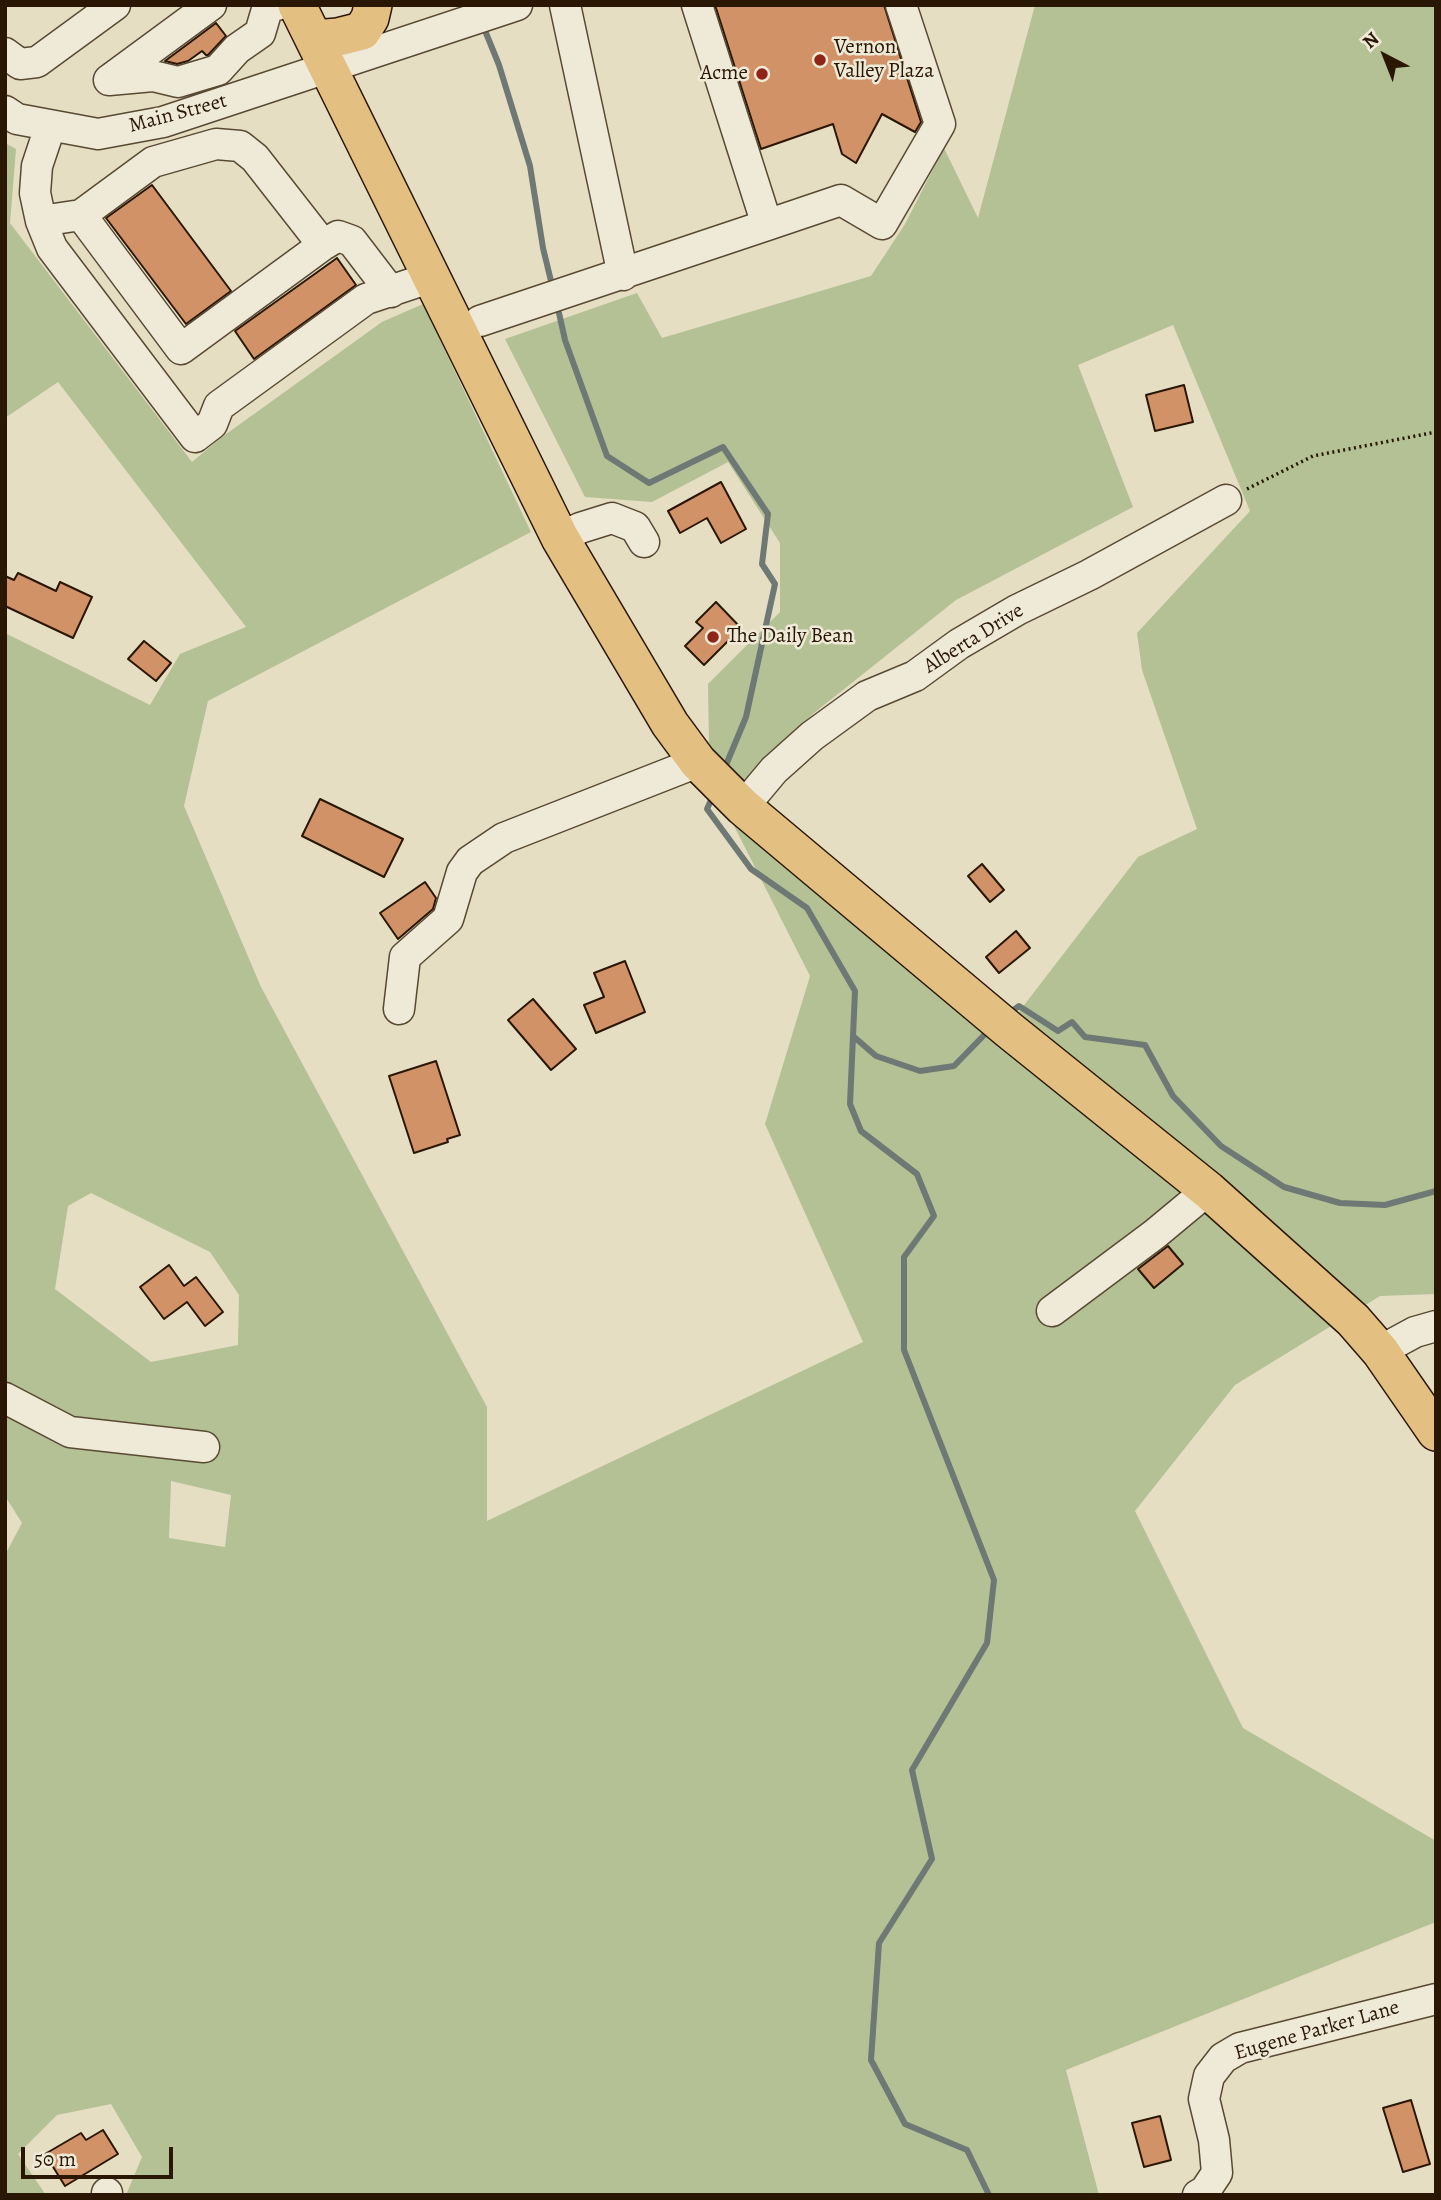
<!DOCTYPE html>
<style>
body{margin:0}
#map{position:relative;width:1441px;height:2200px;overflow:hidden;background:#e6dec3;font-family:Alegreya,serif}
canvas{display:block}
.frame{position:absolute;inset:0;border:7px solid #2a1703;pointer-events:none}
.north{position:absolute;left:1350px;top:21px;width:70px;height:70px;-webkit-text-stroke:5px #efead8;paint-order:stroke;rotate:318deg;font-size:19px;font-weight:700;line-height:28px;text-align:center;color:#2a1703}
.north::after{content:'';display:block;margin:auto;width:24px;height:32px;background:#2a1703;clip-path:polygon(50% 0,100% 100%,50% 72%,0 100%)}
.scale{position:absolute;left:21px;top:2147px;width:152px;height:32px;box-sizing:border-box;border:4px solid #2a1703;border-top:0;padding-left:9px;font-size:21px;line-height:24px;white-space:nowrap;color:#2a1703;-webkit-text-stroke:5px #efead8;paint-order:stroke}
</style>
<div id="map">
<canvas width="1441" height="2200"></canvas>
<div class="frame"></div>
<div class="north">N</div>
<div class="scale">50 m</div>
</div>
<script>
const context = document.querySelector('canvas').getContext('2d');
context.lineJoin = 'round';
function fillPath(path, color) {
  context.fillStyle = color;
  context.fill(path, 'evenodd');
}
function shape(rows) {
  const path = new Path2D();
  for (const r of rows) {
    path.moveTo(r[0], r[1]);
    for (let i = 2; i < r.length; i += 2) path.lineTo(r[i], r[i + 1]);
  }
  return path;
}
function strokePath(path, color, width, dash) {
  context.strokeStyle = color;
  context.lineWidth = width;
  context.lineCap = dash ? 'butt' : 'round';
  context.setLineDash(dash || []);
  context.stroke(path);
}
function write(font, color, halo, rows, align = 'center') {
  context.font = font + ' Alegreya,serif';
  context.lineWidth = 5;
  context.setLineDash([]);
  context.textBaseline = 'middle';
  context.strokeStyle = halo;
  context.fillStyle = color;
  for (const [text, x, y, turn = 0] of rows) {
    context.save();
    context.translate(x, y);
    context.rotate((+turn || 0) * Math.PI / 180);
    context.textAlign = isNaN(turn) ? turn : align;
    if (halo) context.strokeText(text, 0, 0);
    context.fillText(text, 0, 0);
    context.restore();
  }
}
fillPath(shape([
 [1035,5,1436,5,1436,1294,1380,1296,1235,1385,1135,1511,1243,1728,1436,1841,1436,1922,1066,2070,1099,2195,126,2195,142,2157,111,2104,57,2115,18,2154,46,2195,5,2195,5,1555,22,1523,5,1496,5,633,150,705,180,654,246,627,58,382,5,418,5,143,16,149,10,223,192,462,222,437,382,322,423,304,531,532,208,701,184,806,261,987,487,1407,487,1521,863,1342,765,1124,810,976,728,814,998,1039,1138,857,1197,829,1142,670,1137,633,1250,511,1173,325,1078,365,1133,507,956,600,814,713,741,783,709,745,708,684,780,612,780,543,728,462,652,502,585,497,505,339,637,293,662,338,871,276,905,224,944,148,978,218],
 [91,1193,210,1252,239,1295,238,1345,151,1362,55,1289,68,1206],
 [171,1481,231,1495,225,1547,169,1538]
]), '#b3c195');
strokePath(shape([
 [486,33,499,65,530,166,543,248,551,281],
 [559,313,565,340,607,456,649,483,723,447,768,514,762,564,775,584,746,717,726,765],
 [711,800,707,809,751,869,807,908,855,991,850,1104,861,1131,917,1174,934,1216,904,1257,904,1350,994,1580,987,1643,912,1770,932,1859,879,1943,871,2060,905,2124,967,2150,989,2195],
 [1008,1014,1019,1006,1058,1031,1072,1022,1085,1037,1145,1045,1173,1096,1221,1146,1284,1187,1340,1203,1385,1205,1436,1191],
 [853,1036,876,1056,920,1071,954,1066,989,1030]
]), '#6e7874', 6);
const building = shape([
 [715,5,884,5,921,122,915,132,882,114,856,163,842,154,833,124,761,149,715,5],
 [216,23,226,36,208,55,206,55,202,51,188,61,177,64,165,61,216,23],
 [152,185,231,291,186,324,106,218,152,185],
 [337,258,356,285,254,359,235,331,337,258],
 [1184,385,1193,422,1155,431,1146,395,1184,385],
 [721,482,746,529,721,543,707,518,680,533,668,511,721,482],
 [18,573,56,591,60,582,92,597,73,638,5,606,5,576,14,580,18,573],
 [716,602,741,628,704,665,685,646,703,628,696,622,716,602],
 [144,641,171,663,156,681,128,659,144,641],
 [320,799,403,839,384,877,302,836,320,799],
 [982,864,1004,890,990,902,968,876,982,864],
 [425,882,436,898,433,909,398,939,380,913,425,882],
 [1016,931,1030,948,999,973,986,957,1016,931],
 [625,961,645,1012,596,1033,584,1005,604,997,594,973,625,961],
 [533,999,576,1049,551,1070,508,1020,533,999],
 [436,1061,460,1135,447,1139,448,1142,414,1153,389,1076,436,1061],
 [1168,1246,1183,1264,1154,1288,1138,1269,1168,1246],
 [169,1265,184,1286,196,1277,223,1312,205,1326,187,1302,164,1319,140,1287,169,1265],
 [1411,2100,1430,2164,1403,2172,1383,2108,1411,2100],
 [1160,2116,1171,2160,1144,2167,1132,2123,1160,2116],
 [103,2130,118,2154,65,2186,45,2154,81,2133,86,2140,103,2130]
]);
fillPath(building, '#d29268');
strokePath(building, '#2a1703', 2);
const minor = shape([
 [565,5,623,275],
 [5,53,20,64,37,62,115,5],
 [109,80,153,76,178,82,218,70,237,49,260,33,268,6,277,5],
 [109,80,211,5],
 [5,111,17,119,98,134,163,122,517,5],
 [50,127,37,166,35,193,41,221,52,248,195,437,212,424,219,406,366,299,432,277],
 [81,215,181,349,323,245],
 [41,221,81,215,153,162,216,144,240,146,255,158,323,245,338,236,352,241,391,292],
 [767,225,841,200,882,224,940,124,901,5],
 [480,321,767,225,697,5],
 [560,538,580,528,612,518,635,527,644,542],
 [743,807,774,770,812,736,867,696,915,676,959,644,1017,610,1089,575,1226,500],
 [399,1009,405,957,448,919,462,872,470,861,504,838,698,762],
 [1052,1311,1155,1234,1208,1190],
 [1380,1351,1415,1332,1436,1326],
 [5,1398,70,1432,204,1447],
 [107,2195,107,2193],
 [1198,2195,1205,2191,1217,2173,1214,2140,1204,2099,1209,2076,1223,2058,1240,2048,1436,1999]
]);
const major = shape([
 [297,5,560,538,670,724,698,762,743,807,1009,1030,1208,1190,1353,1320,1380,1351,1436,1432],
 [314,39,338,37,362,31,370,18,373,5]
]);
strokePath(minor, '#594933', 33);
strokePath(major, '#2a1703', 40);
strokePath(shape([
 [1247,489,1313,456,1436,432]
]), '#2a1703', 3.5, [2, 3.5]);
strokePath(minor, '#efead8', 30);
strokePath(major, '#e3bf82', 37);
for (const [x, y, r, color] of [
 [820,60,7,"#8f2418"],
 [762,74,7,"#8f2418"],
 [713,637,7,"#8f2418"]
]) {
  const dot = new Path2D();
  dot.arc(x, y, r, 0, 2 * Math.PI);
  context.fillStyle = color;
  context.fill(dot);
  strokePath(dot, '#efead8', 2.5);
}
write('21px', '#2a1703', '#efead8', [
 ["Vernon",834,48],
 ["Valley Plaza",834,72],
 ["Acme",748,74,"right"],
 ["The Daily Bean",727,637]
], 'left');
write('21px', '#2a1703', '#efead8', [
 ["Main Street",178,114,-15],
 ["Alberta Drive",974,639,-32],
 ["Eugene Parker Lane",1317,2031,-16]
]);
</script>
